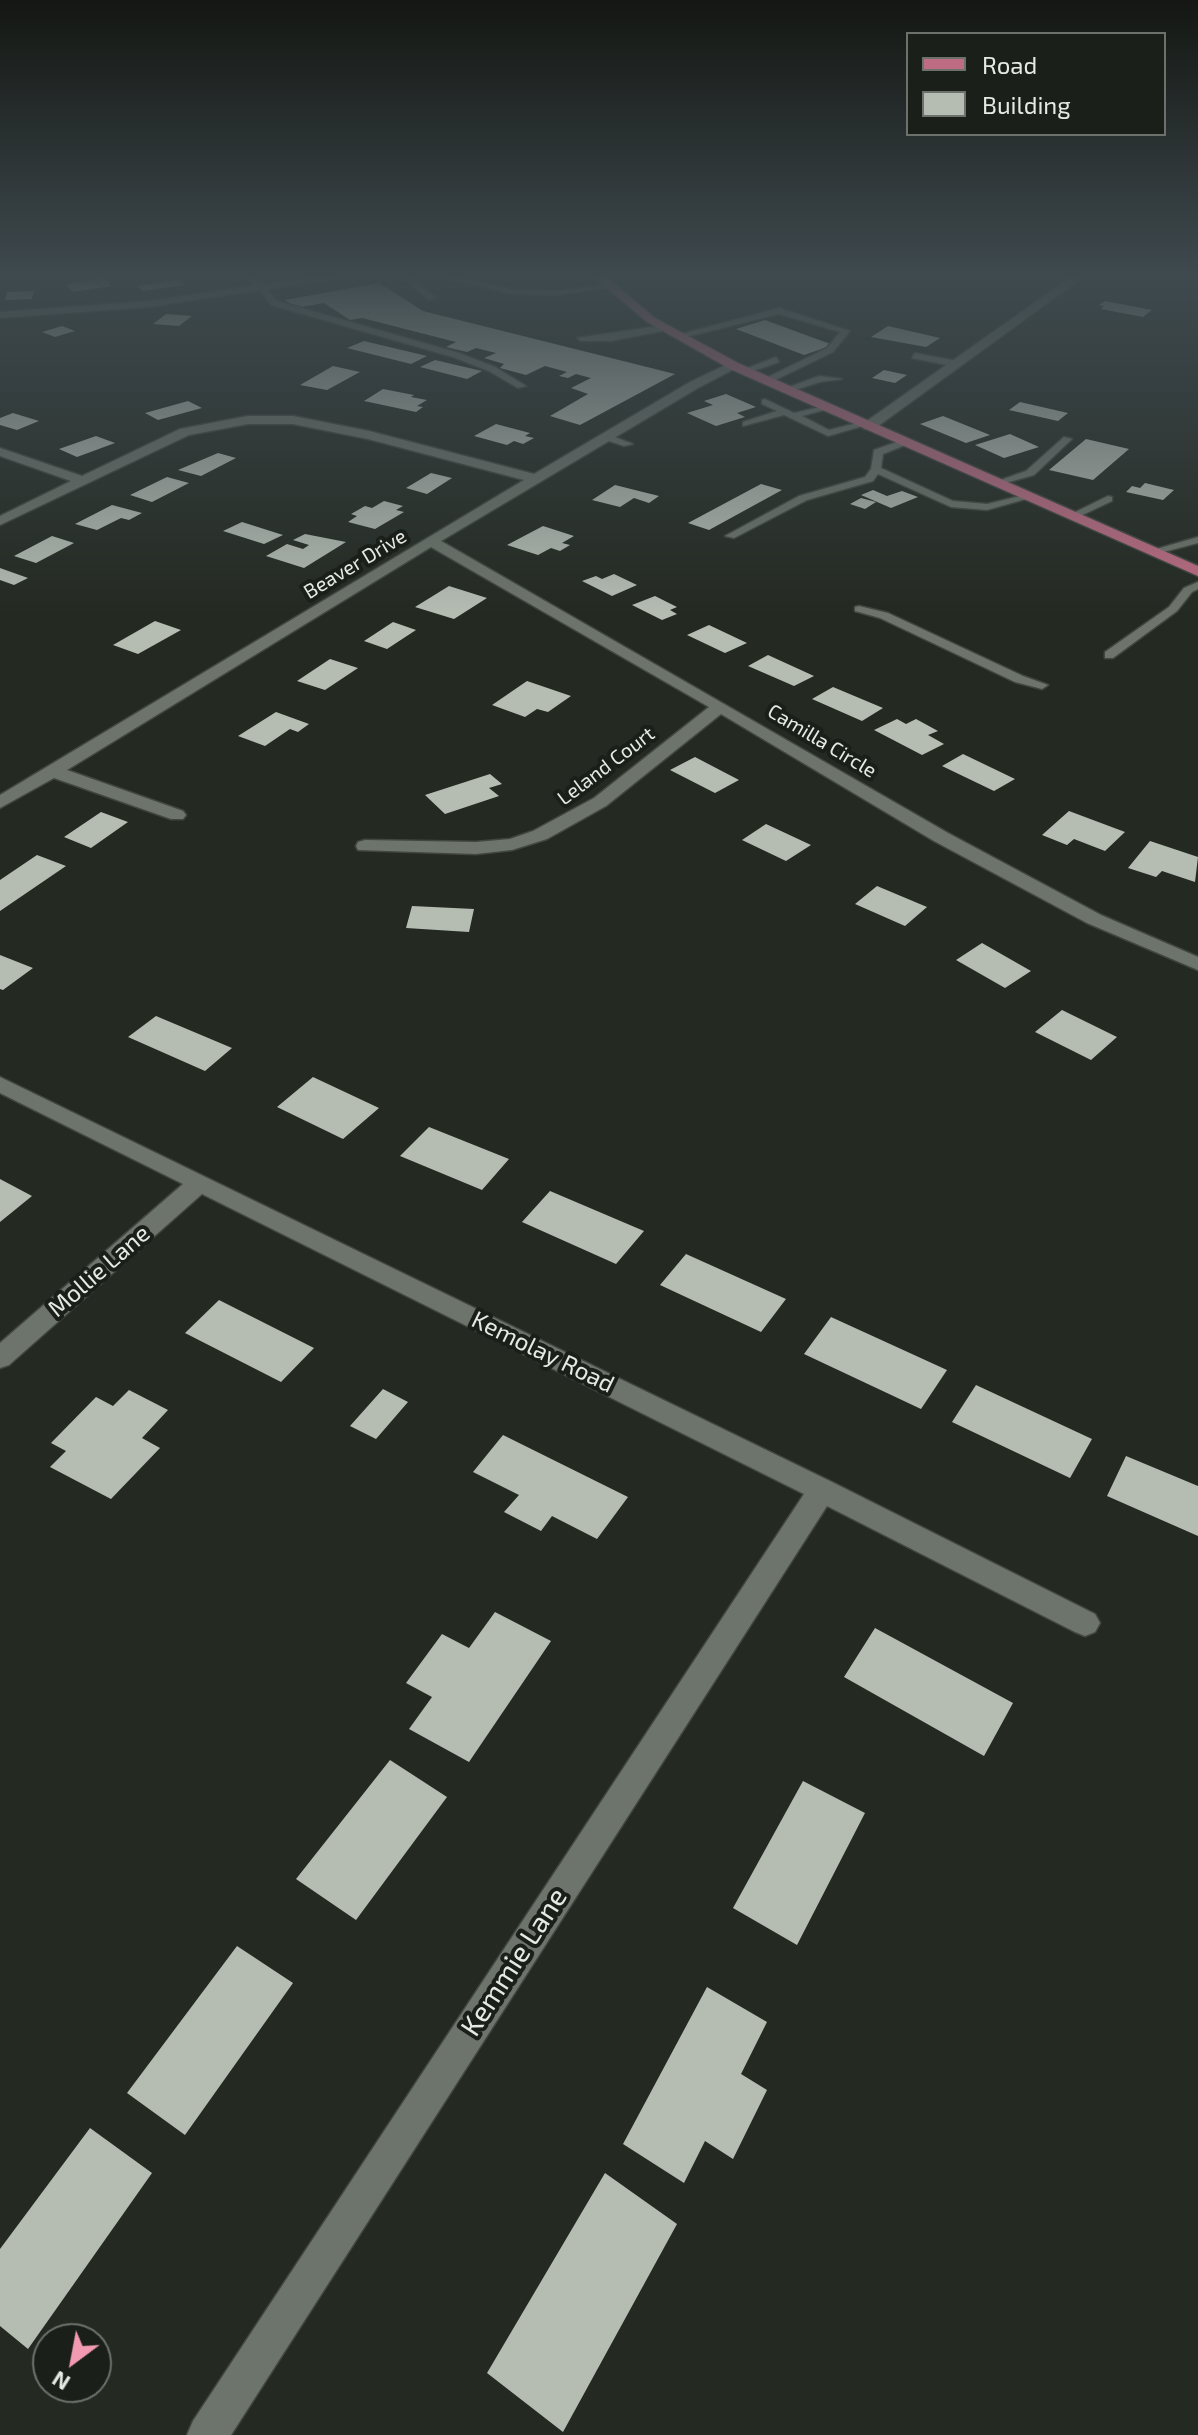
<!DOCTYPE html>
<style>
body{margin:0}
#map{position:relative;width:1198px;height:2435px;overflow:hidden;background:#242a22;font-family:"Exo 2",sans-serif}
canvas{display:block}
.legend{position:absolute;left:906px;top:32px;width:260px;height:104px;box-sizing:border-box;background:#1a2019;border:2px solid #6c716b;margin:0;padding:10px 14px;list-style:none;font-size:24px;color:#e6eae5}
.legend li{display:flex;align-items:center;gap:16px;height:40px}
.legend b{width:40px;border:2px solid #6c716b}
.north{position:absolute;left:32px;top:2323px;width:80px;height:80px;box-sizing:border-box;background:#1a2019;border:2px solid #6c716b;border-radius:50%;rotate:212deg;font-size:22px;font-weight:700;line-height:32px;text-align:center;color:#e6eae5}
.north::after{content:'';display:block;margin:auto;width:28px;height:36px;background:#f19ab1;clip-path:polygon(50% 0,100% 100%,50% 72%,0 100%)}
</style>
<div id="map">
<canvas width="1198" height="2435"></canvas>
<ul class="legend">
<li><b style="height:10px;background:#be6c84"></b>Road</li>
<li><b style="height:22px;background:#b5bdb3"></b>Building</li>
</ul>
<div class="north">N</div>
</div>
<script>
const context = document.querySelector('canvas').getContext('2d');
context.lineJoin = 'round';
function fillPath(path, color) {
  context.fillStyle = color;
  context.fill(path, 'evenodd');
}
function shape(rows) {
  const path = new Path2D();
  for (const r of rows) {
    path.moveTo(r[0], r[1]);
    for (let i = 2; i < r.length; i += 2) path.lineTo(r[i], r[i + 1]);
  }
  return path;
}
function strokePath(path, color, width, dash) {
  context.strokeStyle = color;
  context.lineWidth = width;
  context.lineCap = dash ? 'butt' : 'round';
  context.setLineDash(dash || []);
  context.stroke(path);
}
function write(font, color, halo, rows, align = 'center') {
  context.font = font + ' "Exo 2",sans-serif';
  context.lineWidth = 8;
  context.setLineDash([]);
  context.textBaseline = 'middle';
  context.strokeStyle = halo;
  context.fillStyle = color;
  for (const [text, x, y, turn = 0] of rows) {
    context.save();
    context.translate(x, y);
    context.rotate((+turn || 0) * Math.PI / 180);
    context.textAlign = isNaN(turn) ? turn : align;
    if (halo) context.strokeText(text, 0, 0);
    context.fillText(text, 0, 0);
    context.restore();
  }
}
fillPath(shape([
 [105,278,112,286,73,292,66,284],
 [178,279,185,285,143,291,137,286],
 [379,283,423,311,675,374,580,425,550,416,588,394,571,388,591,378,576,374,568,378,559,376,567,372,545,366,526,375,500,368,504,364,484,358,496,353,476,348,467,352,446,347,456,342,362,318,350,320,324,303,296,308,285,300],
 [34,291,32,299,5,300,7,292],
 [1105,301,1152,310,1143,317,1101,309,1104,306,1099,305],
 [166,314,192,316,179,326,153,324],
 [765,320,833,345,804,355,736,329],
 [62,326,75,331,55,337,42,332],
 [888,326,940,338,926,347,871,337],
 [364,341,427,356,411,364,347,348],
 [435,360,482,371,467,379,420,367],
 [333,366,360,372,327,390,300,385],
 [884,370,907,375,895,383,872,378],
 [383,389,414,395,411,397,427,400,417,406,423,407,416,412,364,401],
 [726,394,756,407,737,413,745,417,716,426,687,413,713,405,704,401],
 [188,401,202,408,158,420,145,413],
 [1020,402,1068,413,1058,421,1009,410],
 [13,413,39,421,17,430,0,425,0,418],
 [943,416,990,435,966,443,920,424],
 [496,424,530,433,525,436,534,438,523,444,514,441,507,445,474,436],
 [1010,434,1039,447,1004,458,975,445],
 [96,436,115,443,77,457,59,449],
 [1086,439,1129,449,1093,480,1049,470],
 [218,453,236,458,201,476,178,470],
 [431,473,452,478,427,494,406,488],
 [167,477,189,483,152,502,130,495],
 [1145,483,1174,490,1163,500,1126,492,1132,486,1140,488],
 [761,484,782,490,709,530,688,523],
 [615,485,659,496,649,503,634,498,620,507,592,500],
 [873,490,887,496,902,491,918,497,891,508,861,495],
 [861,498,876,502,865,509,850,504],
 [384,501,403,506,396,510,404,512,375,529,348,522,357,516,351,514,365,506,372,508],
 [112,505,142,513,129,520,121,518,97,530,75,524],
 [242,522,283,535,264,544,223,531],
 [543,526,574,536,562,543,570,545,560,551,551,548,538,555,507,545],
 [305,534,346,542,304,568,266,556,287,544,303,549,309,545,293,540],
 [52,536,74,543,36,563,14,556],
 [0,568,28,578,14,585,0,580],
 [614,574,637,585,612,596,582,581,596,576,602,579],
 [449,586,487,598,454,619,415,607],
 [655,596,677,607,670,610,677,614,662,620,632,605],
 [155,621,181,630,138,654,113,645],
 [393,622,416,630,387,649,364,641],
 [709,625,747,643,725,653,687,635],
 [768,655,814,676,794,686,748,666],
 [330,659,358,668,325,690,297,681],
 [527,681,571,696,548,712,537,709,525,717,492,705],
 [833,687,883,708,862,721,812,699],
 [276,712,309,724,298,732,290,729,265,746,238,736],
 [897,719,906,724,916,719,938,731,928,735,944,744,922,755,874,730],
 [963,754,1015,779,994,791,942,766],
 [695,757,739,780,715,793,670,770],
 [490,774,502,784,489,788,499,796,445,814,425,795],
 [1069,811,1125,832,1105,851,1074,839,1067,845,1042,835],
 [101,812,128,822,91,848,64,837],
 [766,824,811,845,786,861,742,840],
 [1150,841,1198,857,1195,882,1162,871,1156,877,1128,868],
 [37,855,66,866,0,911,0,880],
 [877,886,927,907,905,926,855,904],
 [412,906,474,909,469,932,406,928],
 [982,943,1031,971,1005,988,956,960],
 [0,955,33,968,3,990,0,989],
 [1062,1010,1117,1037,1091,1060,1035,1032],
 [156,1016,232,1048,205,1071,128,1037],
 [313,1077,379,1108,343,1139,277,1107],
 [429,1127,509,1159,482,1190,400,1156],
 [0,1179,32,1196,0,1222],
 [550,1191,644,1231,616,1264,522,1222],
 [686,1254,786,1299,761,1332,660,1285],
 [219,1300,314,1348,281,1382,185,1333],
 [831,1317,947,1370,921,1409,804,1354],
 [976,1385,1092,1439,1070,1478,952,1422],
 [383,1389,408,1402,376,1439,350,1426],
 [129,1390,168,1410,142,1438,160,1448,111,1499,50,1467,66,1451,51,1443,96,1397,113,1406],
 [503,1435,628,1497,597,1539,552,1516,541,1531,504,1512,519,1495,473,1472],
 [1126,1456,1198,1486,1198,1536,1107,1496],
 [495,1612,551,1641,469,1762,409,1729,432,1697,406,1683,442,1634,469,1648],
 [875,1628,1013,1703,984,1756,844,1677],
 [390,1760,447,1797,356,1920,296,1879],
 [803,1781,865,1813,797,1945,733,1908],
 [237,1946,293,1983,185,2135,127,2093],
 [707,1987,767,2022,741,2074,767,2090,733,2159,705,2141,684,2183,623,2144],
 [90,2128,152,2173,28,2349,0,2326,0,2249],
 [605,2173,677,2224,563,2432,487,2373]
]), '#b5bdb3');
const service = shape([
 [400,275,409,275,436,298,429,300,400,275],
 [431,275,447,275,514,290,555,291,609,285,613,287,555,295,514,294,431,275],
 [256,284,262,284,277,301,459,353,495,367,526,386,518,388,489,371,453,357,271,305,256,284],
 [779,308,850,331,833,352,767,384,764,379,827,348,840,332,779,314,678,339,674,336,779,308],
 [665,325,668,330,611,341,581,341,577,338,665,325],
 [915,353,957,361,962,364,957,367,912,358,915,353],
 [776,357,779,362,745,374,740,371,776,357],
 [819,376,842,379,820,382,786,393,781,390,819,376],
 [765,399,794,413,828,405,828,409,802,416,829,430,865,421,870,424,828,436,784,415,743,426,743,422,777,411,762,404,762,400,765,399],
 [603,435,609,435,633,444,624,446,603,439,603,435],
 [1064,437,1072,439,1034,475,995,486,995,482,1026,471,1064,437],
 [905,439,908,440,908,444,883,454,881,468,953,501,987,504,1028,494,1033,497,987,510,951,507,878,474,873,481,807,500,734,538,725,536,799,496,865,477,871,469,874,450,905,439],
 [1108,496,1112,497,1112,501,1076,518,1067,516,1108,496],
 [1198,537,1198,543,1152,555,1146,552,1198,537],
 [1198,582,1198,589,1192,592,1177,611,1113,658,1105,658,1105,652,1169,607,1184,588,1198,582],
 [859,606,888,613,1023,676,1048,685,1042,689,1015,682,880,618,855,611,855,607,859,606]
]);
const minor = shape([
 [246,275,257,275,264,286,255,288,246,275],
 [1074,275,1086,275,874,429,864,429,864,423,1074,275],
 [730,363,740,366,698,388,441,541,948,833,1101,915,1198,957,1198,970,1087,923,934,841,721,714,606,806,547,839,512,850,476,854,358,850,356,846,358,842,365,840,476,842,510,839,533,831,594,798,709,707,431,547,67,770,183,811,186,815,183,819,171,819,54,778,0,808,0,795,524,480,368,439,293,424,248,424,189,435,0,525,0,516,71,481,0,456,0,448,82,476,180,429,248,416,293,416,369,431,534,474,690,382,730,363],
 [0,1077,832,1482,1095,1614,1100,1623,1095,1632,1085,1636,1075,1632,827,1506,231,2435,187,2435,193,2421,804,1494,202,1194,9,1365,0,1368,0,1343,183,1184,0,1093,0,1077]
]);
const tertiary = shape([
 [328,275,357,275,149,307,0,318,0,312,149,301,328,275]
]);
const primary = shape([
 [592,275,604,275,655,318,738,363,1198,566,1198,576,730,369,647,322,592,275]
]);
strokePath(service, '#41463f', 3);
strokePath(minor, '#41463f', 3);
strokePath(tertiary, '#41463f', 3);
strokePath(primary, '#41463f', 3);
fillPath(service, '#6d746b');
fillPath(minor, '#6d746b');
fillPath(tertiary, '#6d746b');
fillPath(primary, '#be6c84');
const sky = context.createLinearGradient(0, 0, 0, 616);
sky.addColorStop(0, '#141713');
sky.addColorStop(0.45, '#3f4a4f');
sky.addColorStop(1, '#3f4a4f00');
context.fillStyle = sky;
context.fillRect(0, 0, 1198, 616);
write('20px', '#e6eae5', '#1a2019', [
 ["Beaver Drive",355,564,-31],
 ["Camilla Circle",822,741,31],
 ["Leland Court",606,766,-37]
]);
write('24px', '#e6eae5', '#1a2019', [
 ["Mollie Lane",99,1271,-41],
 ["Kemolay Road",543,1352,26]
]);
write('28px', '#e6eae5', '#1a2019', [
 ["Kemmie Lane",514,1962,-57]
]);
</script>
